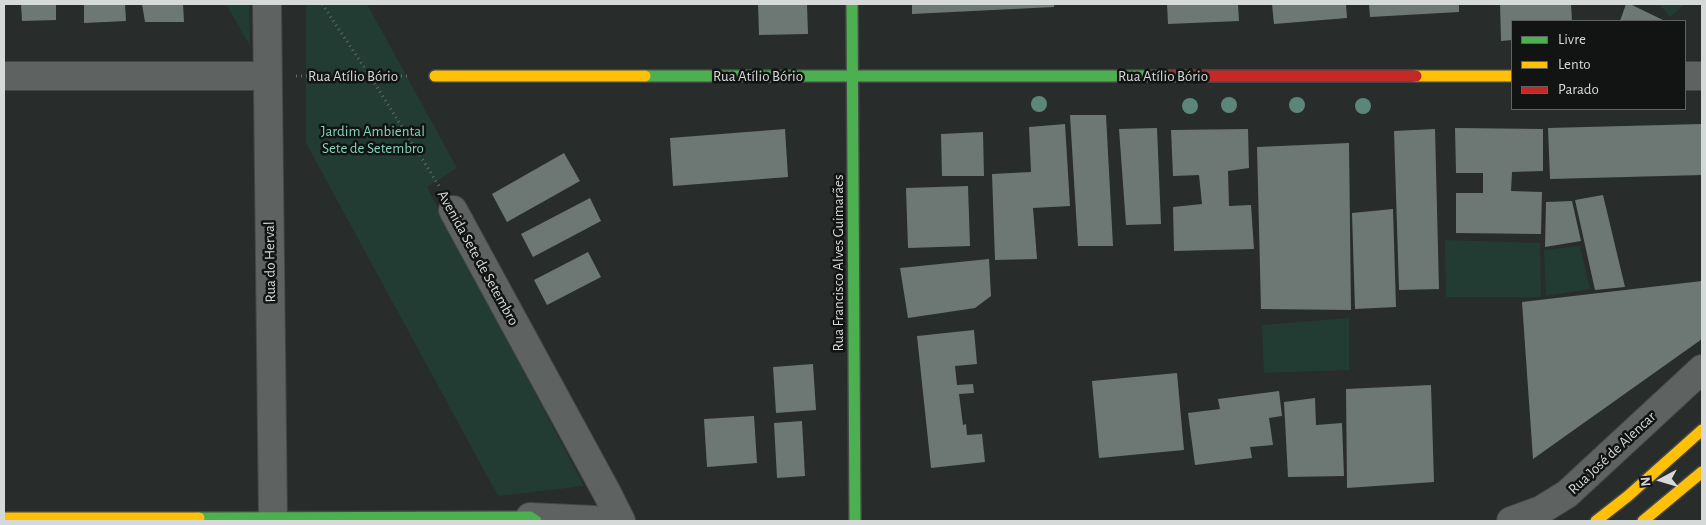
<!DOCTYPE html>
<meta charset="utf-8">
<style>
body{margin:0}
#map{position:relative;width:1706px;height:525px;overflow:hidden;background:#282c2a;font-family:"Alegreya Sans",sans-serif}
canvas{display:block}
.frame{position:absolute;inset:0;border:5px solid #d5d9d8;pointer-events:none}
.legend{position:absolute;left:1511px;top:20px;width:175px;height:90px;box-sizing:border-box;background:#121413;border:1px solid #606362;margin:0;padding:6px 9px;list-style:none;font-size:15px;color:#d5d9d8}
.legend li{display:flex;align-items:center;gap:10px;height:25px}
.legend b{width:25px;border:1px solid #606362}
.north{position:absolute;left:1636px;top:455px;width:50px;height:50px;-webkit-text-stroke:4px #121413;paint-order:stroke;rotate:264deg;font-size:14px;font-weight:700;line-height:20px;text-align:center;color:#d5d9d8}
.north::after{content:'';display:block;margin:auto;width:18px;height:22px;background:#d5d9d8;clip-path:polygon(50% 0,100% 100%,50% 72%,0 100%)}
</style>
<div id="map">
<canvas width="1706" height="525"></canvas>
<div class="frame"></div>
<ul class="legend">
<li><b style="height:6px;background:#4caf50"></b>Livre</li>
<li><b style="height:6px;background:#ffc107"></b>Lento</li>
<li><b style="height:6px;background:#c62828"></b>Parado</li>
</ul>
<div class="north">N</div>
</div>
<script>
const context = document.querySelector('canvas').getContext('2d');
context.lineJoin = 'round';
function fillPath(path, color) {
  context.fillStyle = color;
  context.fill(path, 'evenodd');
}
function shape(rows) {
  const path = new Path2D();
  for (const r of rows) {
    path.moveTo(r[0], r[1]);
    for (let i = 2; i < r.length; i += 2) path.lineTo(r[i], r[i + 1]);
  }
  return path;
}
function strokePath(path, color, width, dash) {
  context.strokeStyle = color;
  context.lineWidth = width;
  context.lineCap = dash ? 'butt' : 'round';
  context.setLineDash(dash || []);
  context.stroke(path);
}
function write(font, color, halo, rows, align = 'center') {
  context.font = font + ' "Alegreya Sans",sans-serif';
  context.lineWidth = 5;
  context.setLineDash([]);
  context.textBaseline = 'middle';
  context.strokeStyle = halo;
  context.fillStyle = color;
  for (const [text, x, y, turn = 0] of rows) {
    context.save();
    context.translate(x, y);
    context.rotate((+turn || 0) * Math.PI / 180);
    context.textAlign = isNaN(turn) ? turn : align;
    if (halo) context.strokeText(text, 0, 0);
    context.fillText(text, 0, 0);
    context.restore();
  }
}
fillPath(shape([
 [226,4,249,4,250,46],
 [306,4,367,4,457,168,427,187,584,486,498,496,306,143],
 [1659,4,1685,4,1670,17],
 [1445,240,1540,243,1541,297,1446,297],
 [1580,246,1590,289,1546,296,1544,250],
 [1349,318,1349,370,1264,373,1262,325]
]), '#223c34');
fillPath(shape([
 [21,4,56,4,56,20,22,21],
 [84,4,125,4,126,21,84,23],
 [142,4,183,4,184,22,145,22],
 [758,4,807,4,808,34,759,35],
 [912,4,1054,4,1054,7,912,14],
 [1167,4,1238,4,1239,21,1168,24],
 [1272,4,1346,4,1347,18,1274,24],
 [1369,4,1459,4,1459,12,1370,17],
 [1500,4,1571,4,1572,21,1512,21,1512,40,1501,41],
 [1626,4,1630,4,1665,21,1620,21],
 [1070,115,1106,115,1113,246,1078,246],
 [1065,124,1070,206,1033,208,1037,259,995,260,992,174,1031,172,1029,127],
 [1702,124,1702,175,1550,179,1548,128],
 [1157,128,1161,224,1126,225,1119,129],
 [1455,128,1543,129,1543,171,1512,172,1511,191,1542,192,1541,234,1456,233,1456,193,1483,193,1483,173,1456,173],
 [785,129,788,177,673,186,670,138],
 [1248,129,1249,168,1228,171,1229,206,1251,205,1254,249,1174,251,1173,207,1202,204,1199,175,1173,176,1171,130],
 [1435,129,1439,289,1399,290,1394,131],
 [983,132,984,176,942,176,941,134],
 [1349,143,1351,310,1261,309,1257,147],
 [564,153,580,181,507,222,492,194],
 [968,186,970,246,908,248,906,188],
 [1603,195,1625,287,1595,290,1575,200],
 [590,198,601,221,533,257,521,234],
 [1572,201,1581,241,1545,247,1546,202],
 [1393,209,1396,307,1355,309,1352,213],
 [588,252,601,277,547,305,534,280],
 [989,259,991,296,975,308,908,318,900,268],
 [1702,281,1702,339,1533,459,1522,302],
 [974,330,977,364,955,366,957,385,973,384,974,393,959,394,963,425,966,424,967,435,982,434,985,462,931,468,917,336],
 [813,364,816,410,776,413,773,367],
 [1177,373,1184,450,1099,458,1092,381],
 [1431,385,1434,482,1347,488,1346,389],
 [1279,391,1282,416,1269,418,1273,445,1250,447,1252,458,1195,465,1188,413,1220,409,1218,399],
 [1315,398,1316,425,1342,423,1344,476,1288,477,1284,402],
 [754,416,757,463,707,467,704,419],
 [802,421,805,476,777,478,774,423]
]), '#6d7875');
const street = shape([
 [267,4,273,521],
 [4,76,268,76],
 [1685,76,1702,76],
 [453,210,607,493,621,521],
 [530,517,615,521],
 [1511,521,1541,510,1567,494,1702,369]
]);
const fast = shape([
 [852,4,855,521],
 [645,76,1167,76],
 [199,518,530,517,536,521]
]);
const slow = shape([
 [435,76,645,76],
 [1416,76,1512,76],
 [4,518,199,518],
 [1596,521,1628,496,1702,430],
 [1643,521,1702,472]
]);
const jam = shape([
 [1167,76,1416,76]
]);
strokePath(street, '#454746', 30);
strokePath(fast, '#454746', 14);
strokePath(slow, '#454746', 14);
strokePath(jam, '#454746', 14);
strokePath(shape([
 [322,4,370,76,439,186],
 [296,76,409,76]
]), '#656867', 3, [1, 4]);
strokePath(street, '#5e6260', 28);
strokePath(fast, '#4caf50', 11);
strokePath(slow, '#ffc107', 11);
strokePath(jam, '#c62828', 11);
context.fillStyle = '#5b877a';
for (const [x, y] of [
 [1039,104],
 [1229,105],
 [1297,105],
 [1190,106],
 [1363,106]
]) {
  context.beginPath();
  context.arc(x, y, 8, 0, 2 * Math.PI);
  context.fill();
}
write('15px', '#d5d9d8', '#121413', [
 ["Rua Atílio Bório",353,76],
 ["Rua Atílio Bório",758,76],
 ["Rua Atílio Bório",1163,76],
 ["Avenida Sete de Setembro",478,258,61],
 ["Rua do Herval",270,262,-91],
 ["Rua Francisco Alves Guimarães",838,263,-90],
 ["Rua José de Alencar",1612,453,-43]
]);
write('15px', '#84d1bc', '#121413', [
 ["Jardim Ambiental",373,131],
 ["Sete de Setembro",373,148]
]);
</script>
